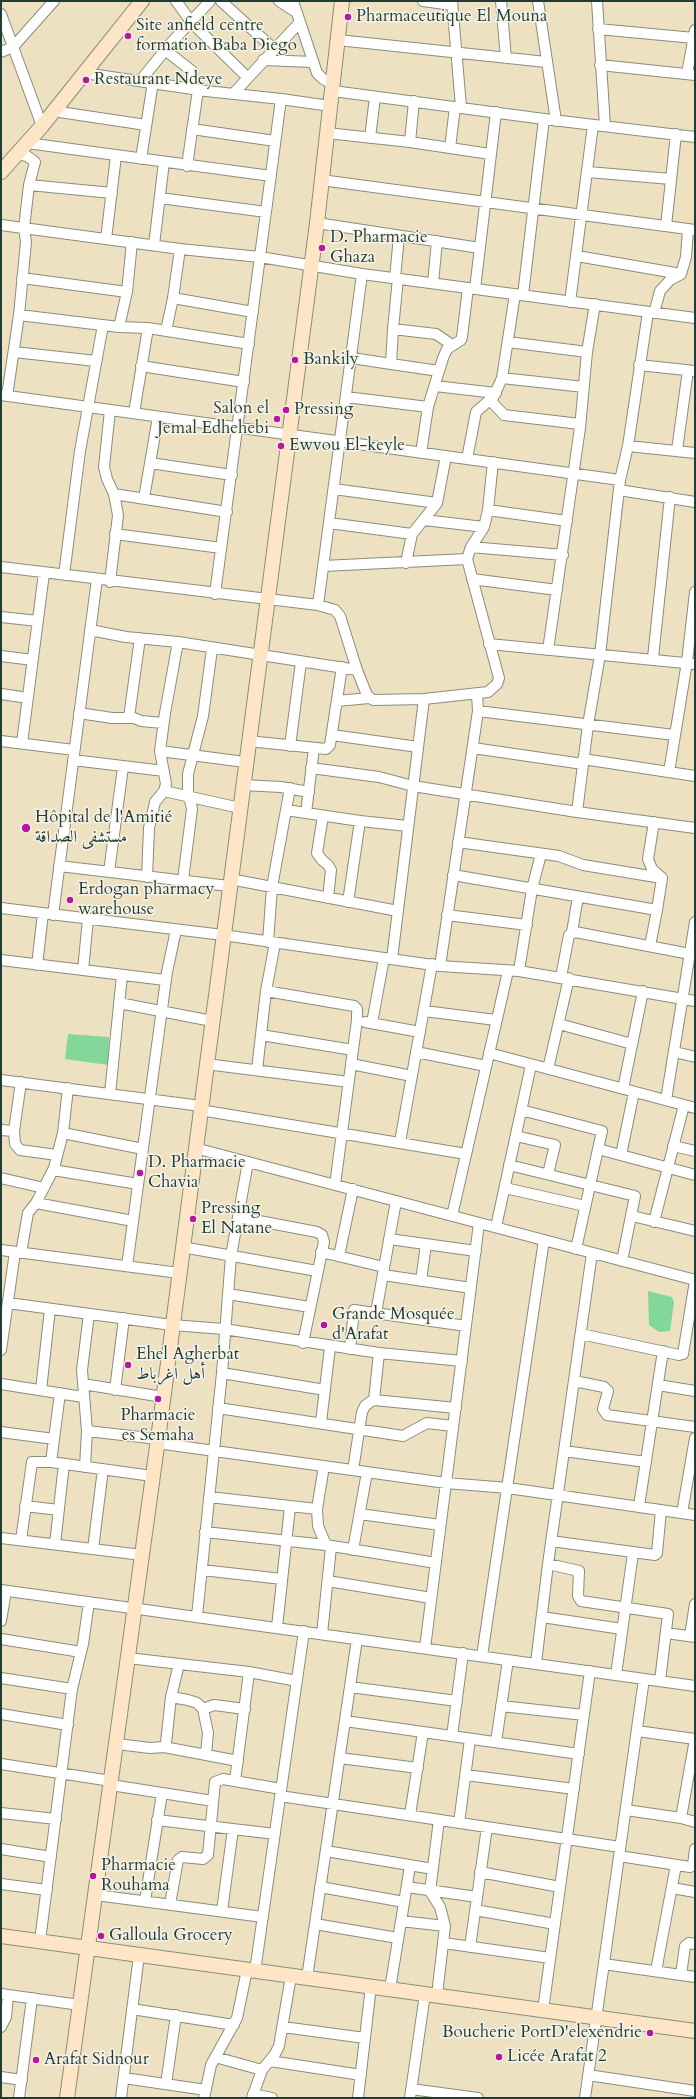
<!DOCTYPE html>
<meta charset="utf-8">
<style>
body{margin:0}
#map{position:relative;width:696px;height:2099px;overflow:hidden;background:#eee1c2;font-family:Cardo,serif}
canvas{display:block}
.frame{position:absolute;inset:0;border:2px solid #1f3d34;pointer-events:none}
</style>
<div id="map">
<canvas width="696" height="2099"></canvas>
<div class="frame"></div>
</div>
<script>
const context = document.querySelector('canvas').getContext('2d');
context.lineJoin = 'round';
function fillPath(path, color) {
  context.fillStyle = color;
  context.fill(path, 'evenodd');
}
function shape(rows) {
  const path = new Path2D();
  for (const r of rows) {
    path.moveTo(r[0], r[1]);
    for (let i = 2; i < r.length; i += 2) path.lineTo(r[i], r[i + 1]);
  }
  return path;
}
function strokePath(path, color, width, dash) {
  context.strokeStyle = color;
  context.lineWidth = width;
  context.lineCap = dash ? 'butt' : 'round';
  context.setLineDash(dash || []);
  context.stroke(path);
}
function write(font, color, halo, rows, align = 'center') {
  context.font = font + ' Cardo,Amiri,serif';
  context.lineWidth = 3;
  context.setLineDash([]);
  context.textBaseline = 'middle';
  context.strokeStyle = halo;
  context.fillStyle = color;
  for (const [text, x, y, turn = 0] of rows) {
    context.save();
    context.translate(x, y);
    context.rotate((+turn || 0) * Math.PI / 180);
    context.textAlign = isNaN(turn) ? turn : align;
    if (halo) context.strokeText(text, 0, 0);
    context.fillText(text, 0, 0);
    context.restore();
  }
}
fillPath(shape([
 [68,1034,109,1037,108,1065,65,1059],
 [648,1291,672,1297,674,1302,670,1331,659,1332,649,1325]
]), '#83d799');
const street = shape([
 [176,1,192,23,247,77],
 [221,1,274,49],
 [279,1,296,12],
 [293,1,317,73,323,79,333,84],
 [423,1,452,5],
 [452,1,461,107],
 [501,1,506,58],
 [538,1,556,121],
 [597,1,605,126],
 [1,14,42,126],
 [598,29,694,38],
 [338,40,546,62],
 [165,50,192,71,193,89],
 [1,52,13,47,54,1],
 [263,60,313,62],
 [600,65,695,75],
 [84,73,206,91,281,99,215,594],
 [687,74,695,30],
 [141,80,170,44,210,1],
 [333,91,544,119,695,137],
 [233,94,300,22],
 [281,99,330,106],
 [53,111,146,125],
 [192,129,275,141],
 [327,133,410,142,490,154],
 [370,138,375,97],
 [410,142,414,101],
 [27,143,271,176],
 [450,148,455,107],
 [17,154,27,156,35,162,29,185,24,228,26,242,19,315],
 [141,159,153,82],
 [187,166,198,90],
 [588,172,671,179],
 [321,180,695,230],
 [29,185,112,193],
 [160,198,266,212],
 [317,223,480,248],
 [1,225,180,249,260,257,362,274,695,318],
 [666,226,676,134],
 [106,239,116,156],
 [154,245,164,162],
 [577,256,681,274],
 [22,278,127,292],
 [395,278,399,236],
 [398,278,393,329,436,334,452,345],
 [433,283,437,241],
 [475,289,496,112],
 [523,295,544,119],
 [173,298,253,312],
 [570,302,593,125],
 [654,313,660,291,670,280,681,274,686,257,688,229],
 [119,327,127,292,132,242],
 [393,329,391,364,439,371],
 [166,331,173,298,180,249],
 [508,342,587,352],
 [14,352,96,361],
 [352,358,391,364],
 [639,365,695,371],
 [141,366,244,382],
 [502,378,584,387],
 [435,386,496,393],
 [1,395,620,480],
 [7,396,19,315,119,327,148,328,249,344],
 [346,397,428,407],
 [490,400,504,415,580,424],
 [134,413,148,328],
 [628,446,695,453],
 [677,450,688,370],
 [421,453,428,407,443,358,447,349,461,340,462,337,468,288],
 [467,459,476,412,494,396,502,378,515,294],
 [150,463,232,475],
 [334,489,437,503],
 [619,490,695,502],
 [114,494,227,512],
 [144,498,158,417],
 [488,510,567,521],
 [424,520,484,527],
 [329,523,412,534],
 [115,534,221,548],
 [471,547,563,555],
 [406,563,412,534,437,503,446,456],
 [323,566,467,559],
 [1,567,318,605,335,610,340,616,357,670,367,695,373,700,424,699,488,692,497,684,499,678,467,559,471,547,484,527,488,510,493,462],
 [64,575,80,451,103,325],
 [472,579,557,590],
 [110,582,118,515,114,494,107,479,104,467,110,410],
 [318,605,362,274],
 [1,617,38,621],
 [90,630,126,637,178,642,357,670],
 [489,644,695,664],
 [548,650,580,428,587,352,595,304],
 [1,656,33,660],
 [653,658,670,497],
 [1,694,28,698],
 [337,701,369,698],
 [478,711,674,735],
 [79,713,112,718,134,718,141,721,163,723],
 [129,717,140,638],
 [332,735,418,747],
 [1,741,74,750],
 [248,741,326,749,330,745,342,667],
 [22,743,44,573],
 [290,746,301,662],
 [473,748,583,764],
 [160,751,245,762],
 [583,759,695,776],
 [73,760,164,771],
 [311,768,379,777,413,786,577,812,695,828],
 [669,772,687,662,695,592],
 [242,785,281,787,309,792],
 [164,791,240,808],
 [286,810,360,821],
 [577,812,588,725,600,655,620,480,628,446,648,312],
 [306,813,314,748],
 [323,816,317,853,322,860,328,865,331,870,328,898],
 [654,822,648,859,652,869,662,878,657,910],
 [458,842,559,856,583,865,662,878],
 [59,866,229,886],
 [109,872,123,767],
 [453,875,657,910,650,946],
 [147,877,149,828,155,802,164,791,166,784,160,751,165,713,178,642],
 [230,879,398,911],
 [183,880,192,809,188,792,188,774,203,716,212,649],
 [348,902,360,821,408,826],
 [1,908,223,935,440,966,519,971,695,1001],
 [53,915,97,579],
 [447,915,527,925],
 [572,932,578,897],
 [268,942,272,887,290,788],
 [392,959,424,699],
 [1,960,165,980],
 [37,965,43,913],
 [440,966,478,711,477,694],
 [83,970,88,919],
 [519,971,532,889,541,854],
 [561,977,569,935,575,932,690,954],
 [266,991,354,1006,357,1009,357,1020,335,1185],
 [119,1003,212,1021],
 [424,1011,496,1020],
 [365,1022,420,1032],
 [372,1023,384,958],
 [559,1024,632,1044],
 [261,1035,353,1050],
 [416,1052,486,1066],
 [675,1052,695,1057],
 [489,1053,695,1108],
 [206,1064,349,1082],
 [351,1064,412,1076],
 [548,1069,569,978],
 [257,1070,266,991,275,943],
 [1,1080,201,1106],
 [623,1089,643,991],
 [110,1094,122,975],
 [666,1100,695,922],
 [200,1110,466,1154],
 [521,1110,602,1131,576,1249],
 [1,1130,14,1131,21,1082],
 [14,1131,15,1144,20,1150,57,1155],
 [63,1133,143,1149],
 [516,1136,555,1145,548,1174],
 [400,1142,432,964],
 [673,1146,695,1151],
 [195,1148,695,1280],
 [598,1149,695,1175],
 [621,1155,634,1092],
 [509,1165,635,1196,622,1261],
 [53,1170,138,1184],
 [1,1178,44,1188],
 [505,1188,585,1206],
 [36,1203,133,1221],
 [452,1216,508,971],
 [632,1216,695,1231],
 [238,1217,317,1232,322,1235,324,1242,303,1343],
 [654,1222,684,1105],
 [496,1227,531,1065],
 [389,1239,476,1251],
 [182,1247,317,1271],
 [1,1250,179,1273],
 [321,1252,384,1267],
 [21,1253,28,1213,36,1203,54,1168,63,1133,68,1088],
 [339,1256,353,1189],
 [127,1266,167,972,176,930],
 [383,1275,471,1288],
 [421,1281,426,1244],
 [228,1294,310,1307],
 [8,1303,172,1325,224,1329,379,1353,374,1400],
 [376,1313,396,1201],
 [581,1334,679,1355,683,1354,695,1281],
 [350,1349,354,1310,466,1326],
 [1,1350,15,1252],
 [379,1353,462,1361],
 [222,1373,325,1390],
 [574,1381,604,1387,608,1391,603,1409,607,1415,695,1427],
 [1,1384,83,1397],
 [83,1384,163,1397],
 [658,1385,695,1391],
 [41,1390,50,1309],
 [115,1390,124,1318],
 [218,1408,403,1436,427,1423,453,1426],
 [321,1422,330,1347],
 [87,1431,158,1439],
 [1,1432,54,1439],
 [157,1443,446,1483,508,1488,695,1515],
 [564,1451,646,1462],
 [51,1462,60,1393],
 [85,1467,87,1431,82,1370,89,1314],
 [353,1470,362,1412,365,1406,370,1402,374,1400,456,1408],
 [209,1497,317,1509,324,1466],
 [25,1506,59,1510],
 [639,1506,663,1351],
 [317,1509,318,1526,326,1545],
 [682,1513,695,1438],
 [360,1514,440,1525],
 [205,1532,326,1545,436,1563],
 [1,1538,142,1555],
 [21,1540,32,1462,51,1462,152,1476],
 [551,1541,655,1555,657,1553,661,1510],
 [55,1544,64,1464],
 [93,1549,103,1469],
 [353,1550,367,1472],
 [548,1564,579,1571,578,1596,581,1601,668,1614,660,1681],
 [202,1570,282,1579],
 [328,1581,431,1598],
 [1,1590,695,1686],
 [197,1616,222,1373,231,1256,248,1162],
 [542,1617,622,1629],
 [1,1621,6,1591],
 [277,1627,290,1507],
 [666,1633,695,1637],
 [322,1634,331,1547],
 [690,1636,695,1604],
 [1,1639,81,1652],
 [425,1648,479,1223],
 [482,1656,544,1240],
 [128,1658,249,1672,297,1681],
 [536,1663,548,1564,592,1253],
 [616,1675,633,1553],
 [1,1678,72,1689],
 [350,1687,457,1701],
 [171,1697,188,1700,197,1703,203,1709,208,1733,206,1754],
 [501,1706,584,1715],
 [203,1709,214,1705,245,1709],
 [1,1714,68,1725],
 [345,1721,579,1754],
 [452,1736,463,1653],
 [496,1742,508,1660],
 [117,1744,150,1748,164,1747,238,1761],
 [164,1747,166,1743,171,1697,179,1664],
 [340,1758,418,1768],
 [1,1764,111,1781],
 [466,1775,574,1789],
 [235,1781,249,1672],
 [111,1785,213,1801],
 [280,1796,620,1847],
 [626,1810,681,1818,695,1739,637,1731],
 [1,1813,56,1819],
 [410,1815,423,1732],
 [681,1818,695,1822],
 [157,1820,275,1834],
 [439,1820,430,1891,440,1907,445,1926],
 [459,1823,470,1739],
 [1,1849,51,1857],
 [326,1851,433,1869],
 [619,1856,690,1867,693,1865,695,1849],
 [480,1872,560,1887],
 [1,1884,47,1890],
 [320,1887,404,1902],
 [407,1887,477,1897],
 [672,1888,695,1892],
 [96,1895,263,1917],
 [145,1901,162,1793],
 [170,1904,178,1860,182,1857,203,1859,208,1855,215,1782,223,1779,281,1789],
 [475,1910,555,1924],
 [222,1911,233,1829],
 [401,1921,445,1926,437,1995],
 [315,1924,398,1938],
 [40,1941,72,1689,83,1644,89,1602],
 [444,1943,550,1958],
 [470,1947,487,1827],
 [604,1964,695,1977],
 [255,1971,304,1631],
 [656,1971,676,1865],
 [681,1975,685,1946,689,1943,695,1944],
 [307,1978,357,1639],
 [390,1989,410,1866],
 [1,1994,80,2005],
 [132,2009,234,2025],
 [543,2010,590,1671],
 [1,2027,6,2017,8,1995],
 [283,2027,365,2038],
 [215,2057,262,2070],
 [270,2061,361,2075],
 [588,2075,695,2091],
 [1,2077,22,2080],
 [124,2078,206,2090],
 [166,2084,176,2015],
 [411,2089,478,2098],
 [253,2094,272,2098],
 [19,2098,32,1998],
 [121,2098,139,1955],
 [204,2098,211,2065,237,2018,247,1970],
 [252,2098,262,2070,275,2054,279,2046,291,1976],
 [358,2098,371,1986],
 [410,2098,425,1994],
 [585,2098,644,1679]
]);
const secondary = shape([
 [1,172,42,126,142,1],
 [1,1936,695,2031],
 [67,2098,158,1439,317,223,342,1]
]);
strokePath(street, '#868f7b', 12);
strokePath(secondary, '#868f7b', 16);
strokePath(street, '#fff', 10);
strokePath(secondary, '#fde5c5', 14);
for (const [x, y, r, color] of [
 [348,17,4,"#b5179e"],
 [128,36,4,"#b5179e"],
 [86,80,4,"#b5179e"],
 [322,248,4,"#b5179e"],
 [295,360,4,"#b5179e"],
 [286,410,4,"#b5179e"],
 [277,419,4,"#b5179e"],
 [281,446,4,"#b5179e"],
 [26,828,5,"#b5179e"],
 [70,900,4,"#b5179e"],
 [140,1173,4,"#b5179e"],
 [193,1219,4,"#b5179e"],
 [324,1325,4,"#b5179e"],
 [128,1365,4,"#b5179e"],
 [158,1399,4,"#b5179e"],
 [93,1876,4,"#b5179e"],
 [101,1936,4,"#b5179e"],
 [650,2033,4,"#b5179e"],
 [499,2057,4,"#b5179e"],
 [36,2060,4,"#b5179e"]
]) {
  const dot = new Path2D();
  dot.arc(x, y, r, 0, 2 * Math.PI);
  context.fillStyle = color;
  context.fill(dot);
  strokePath(dot, '#f7f3e8', 1.5);
}
write('17px', '#1f3d34', '#f7f3e8', [
 ["Pharmaceutique El Mouna",356,17],
 ["Site anfield centre",136,26],
 ["formation Baba Diego",136,46],
 ["Restaurant Ndeye",94,80],
 ["D. Pharmacie",330,238],
 ["Ghaza",330,258],
 ["Bankily",303,360],
 ["Salon el",269,409,"right"],
 ["Jemal Edhehebi",269,429,"right"],
 ["Pressing",294,410],
 ["Ewvou El-keyle",289,446],
 ["Hôpital de l'Amitié",35,818],
 ["مستشفى الصداقة",35,838],
 ["Erdogan pharmacy",78,890],
 ["warehouse",78,910],
 ["D. Pharmacie",148,1163],
 ["Chavia",148,1183],
 ["Pressing",201,1209],
 ["El Natane",201,1229],
 ["Grande Mosquée",332,1315],
 ["d'Arafat",332,1335],
 ["Ehel Agherbat",136,1355],
 ["أهل اغرباط",136,1375],
 ["Pharmacie",158,1416,"center"],
 ["es Semaha",158,1436,"center"],
 ["Pharmacie",101,1866],
 ["Rouhama",101,1886],
 ["Galloula Grocery",109,1936],
 ["Boucherie PortD'elexendrie",642,2033,"right"],
 ["Licée Arafat 2",507,2057],
 ["Arafat Sidnour",44,2060]
], 'left');
</script>
